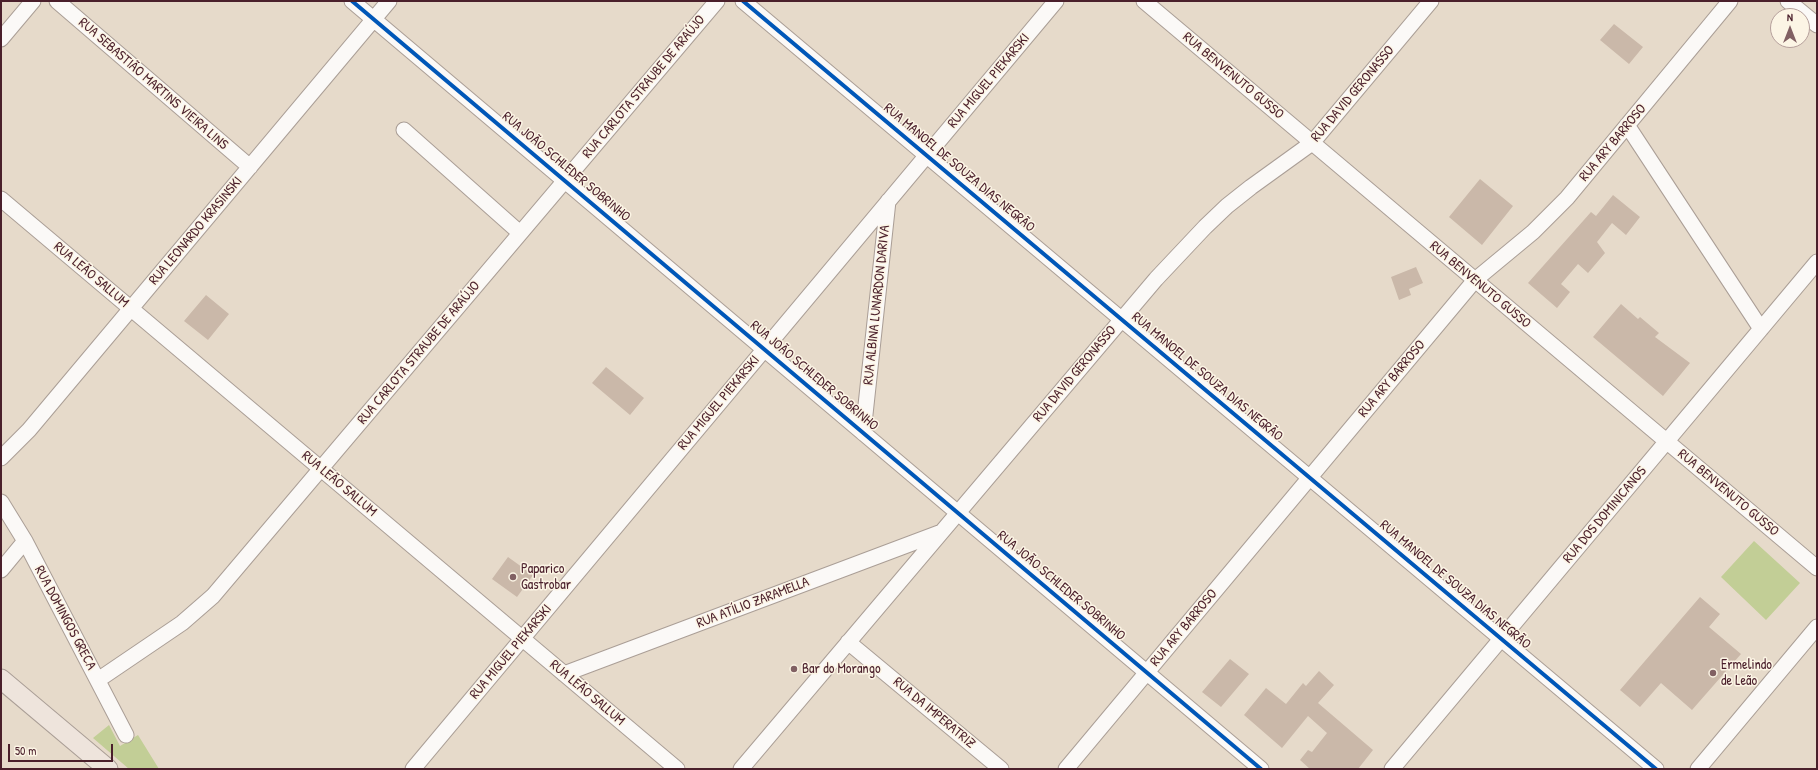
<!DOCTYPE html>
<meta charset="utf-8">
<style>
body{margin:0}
#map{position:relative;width:1818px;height:770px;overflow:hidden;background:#e6daca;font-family:"Patrick Hand",sans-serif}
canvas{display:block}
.frame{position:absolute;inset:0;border:2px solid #4a1f2b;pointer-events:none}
.north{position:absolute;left:1770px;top:8px;width:40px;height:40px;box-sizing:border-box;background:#fcf5e5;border:1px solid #b59f9b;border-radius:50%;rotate:0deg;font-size:11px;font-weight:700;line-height:16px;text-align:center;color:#4a1f2b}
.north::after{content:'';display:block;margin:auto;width:14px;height:18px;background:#816063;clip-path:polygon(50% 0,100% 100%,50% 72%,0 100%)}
.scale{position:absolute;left:8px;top:744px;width:105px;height:18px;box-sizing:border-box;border:2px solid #4a1f2b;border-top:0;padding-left:5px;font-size:12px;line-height:14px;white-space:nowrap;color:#4a1f2b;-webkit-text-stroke:3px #fcf5e5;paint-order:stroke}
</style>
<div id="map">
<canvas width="1818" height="770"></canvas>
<div class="frame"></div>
<div class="north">N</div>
<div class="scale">50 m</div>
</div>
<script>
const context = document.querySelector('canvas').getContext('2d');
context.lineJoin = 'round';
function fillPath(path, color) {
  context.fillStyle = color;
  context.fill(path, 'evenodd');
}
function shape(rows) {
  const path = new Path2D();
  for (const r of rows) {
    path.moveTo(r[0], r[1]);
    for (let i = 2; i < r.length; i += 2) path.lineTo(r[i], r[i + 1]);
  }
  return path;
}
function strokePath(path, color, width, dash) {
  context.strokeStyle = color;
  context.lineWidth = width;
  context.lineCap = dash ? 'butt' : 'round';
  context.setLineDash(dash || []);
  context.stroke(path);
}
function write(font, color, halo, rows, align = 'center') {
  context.font = font + ' "Patrick Hand",sans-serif';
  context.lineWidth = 3;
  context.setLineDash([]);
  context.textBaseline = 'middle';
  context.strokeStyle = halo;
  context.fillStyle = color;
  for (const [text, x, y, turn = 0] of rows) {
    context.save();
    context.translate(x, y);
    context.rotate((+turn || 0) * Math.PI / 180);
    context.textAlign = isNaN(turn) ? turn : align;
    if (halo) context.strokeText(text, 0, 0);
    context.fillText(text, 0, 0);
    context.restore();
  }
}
fillPath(shape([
 [1754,541,1800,583,1766,620,1721,577],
 [109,725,120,746,138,735,159,769,129,769,93,738]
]), '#c2ce96');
fillPath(shape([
 [1614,24,1643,47,1629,64,1600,40],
 [1480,179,1513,206,1482,245,1449,217],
 [1613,195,1640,217,1626,235,1612,223,1597,242,1605,253,1588,273,1578,264,1561,284,1570,292,1557,308,1528,283,1591,212,1596,216],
 [1416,267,1423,283,1409,289,1411,295,1399,300,1391,277],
 [206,295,229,314,208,340,184,321],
 [1621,304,1638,319,1640,317,1659,333,1655,337,1690,363,1663,396,1593,337],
 [606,367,644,398,630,415,592,383],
 [508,557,533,575,517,597,492,579],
 [1700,597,1720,614,1709,627,1741,654,1692,710,1661,683,1640,707,1620,690],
 [1230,659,1249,674,1221,707,1202,692],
 [1319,671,1334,685,1318,703,1373,750,1358,769,1310,769,1300,760,1308,750,1312,752,1327,733,1308,716,1282,748,1244,715,1266,688,1286,704,1303,683,1306,686]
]), '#cab8a9');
const minor = shape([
 [57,1,250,167],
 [352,1,1261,769],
 [743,1,1656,769],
 [1144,1,1817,568],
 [1788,1,1817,25],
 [1,39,33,1],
 [1627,125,1761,329],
 [404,130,520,233],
 [1,199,677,769],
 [863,433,888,201],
 [1,458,29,430,389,1],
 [1,502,25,541,126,735],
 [1,570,25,541],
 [848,642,1001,769],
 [564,674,939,533],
 [98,680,182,623,213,596,717,1],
 [413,769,1056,1],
 [741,769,1156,279,1205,227,1227,206,1251,187,1312,143,1431,1],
 [1066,769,1475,280,1533,232,1567,198,1730,1],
 [1392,769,1817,262],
 [1698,769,1817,627]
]);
const major = shape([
 [1,679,108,769]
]);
strokePath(minor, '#aa9e96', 17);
strokePath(major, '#aa9e96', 21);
strokePath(minor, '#fbf9f7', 15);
strokePath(major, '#eee4dc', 19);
strokePath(shape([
 [352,1,1261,769],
 [743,1,1656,769]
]), '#0057b8', 4);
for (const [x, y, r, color] of [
 [513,577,4,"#816063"],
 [794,669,4,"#816063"],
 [1713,673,4,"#816063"]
]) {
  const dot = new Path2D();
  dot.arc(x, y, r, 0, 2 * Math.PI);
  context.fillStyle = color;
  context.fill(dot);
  strokePath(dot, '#fcf5e5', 1.5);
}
write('14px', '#4a1f2b', '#fcf5e5', [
 ["RUA BENVENUTO GUSSO",1233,76,40],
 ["RUA MIGUEL PIEKARSKI",989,81,-50],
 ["RUA SEBASTIÃO MARTINS VIEIRA LINS",153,84,41],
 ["RUA CARLOTA STRAUBE DE ARAÚJO",644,87,-50],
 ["RUA DAVID GERONASSO",1353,94,-50],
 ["RUA ARY BARROSO",1613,143,-50],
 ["RUA JOÃO SCHLEDER SOBRINHO",566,167,40],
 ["RUA MANOEL DE SOUZA DIAS NEGRÃO",959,168,40],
 ["RUA LEONARDO KRASINSKI",196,231,-50],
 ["RUA LEÃO SALLUM",91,275,40],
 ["RUA BENVENUTO GUSSO",1480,285,40],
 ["RUA ALBINA LUNARDON DARIVA",877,305,-84],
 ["RUA CARLOTA STRAUBE DE ARAÚJO",419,353,-50],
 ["RUA DAVID GERONASSO",1075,374,-50],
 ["RUA JOÃO SCHLEDER SOBRINHO",814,376,40],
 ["RUA MANOEL DE SOUZA DIAS NEGRÃO",1207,377,40],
 ["RUA ARY BARROSO",1392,379,-50],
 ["RUA MIGUEL PIEKARSKI",719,403,-50],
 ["RUA LEÃO SALLUM",339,484,40],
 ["RUA BENVENUTO GUSSO",1728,493,40],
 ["RUA DOS DOMINICANOS",1605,515,-50],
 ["RUA MANOEL DE SOUZA DIAS NEGRÃO",1455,585,40],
 ["RUA JOÃO SCHLEDER SOBRINHO",1061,586,40],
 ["RUA ATÍLIO ZARAMELLA",753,603,-21],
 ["RUA DOMINGOS GRECA",65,618,62],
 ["RUA ARY BARROSO",1184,628,-50],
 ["RUA MIGUEL PIEKARSKI",511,652,-50],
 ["RUA LEÃO SALLUM",587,693,40],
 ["RUA DA IMPERATRIZ",934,713,40]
]);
write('14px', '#4a1f2b', '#fcf5e5', [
 ["Paparico",521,569],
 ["Gastrobar",521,585],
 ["Ermelindo",1721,665],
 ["de Leão",1721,681],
 ["Bar do Morango",802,669]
], 'left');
</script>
